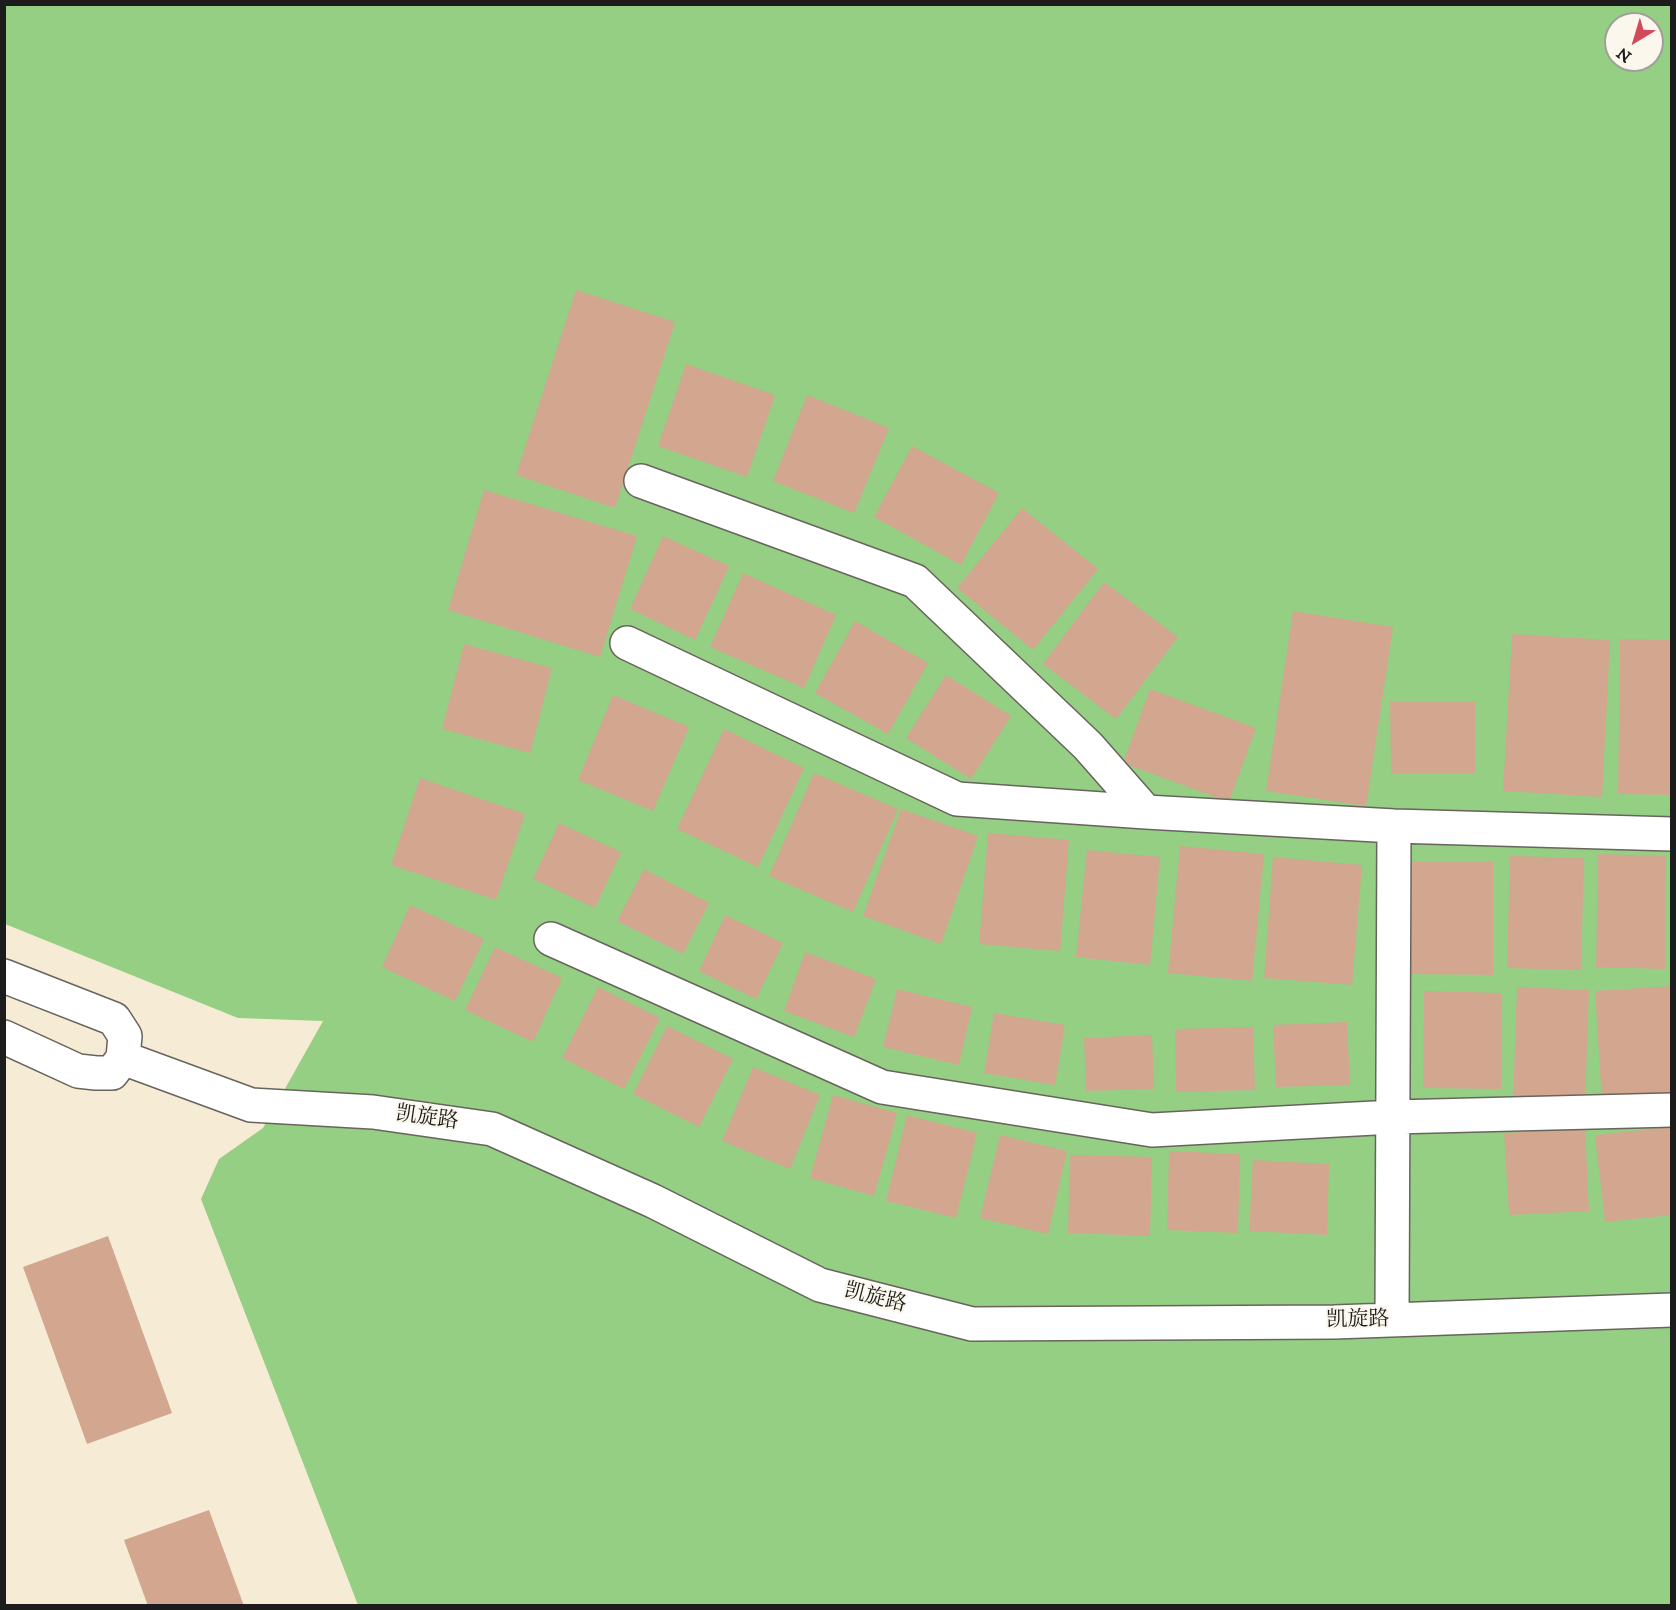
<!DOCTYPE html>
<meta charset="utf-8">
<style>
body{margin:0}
#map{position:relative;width:1676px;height:1610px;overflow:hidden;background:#f6ebd5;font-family:"IM FELL DW Pica",serif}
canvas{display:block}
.frame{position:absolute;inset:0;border:6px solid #1c1c1c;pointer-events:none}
.north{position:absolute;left:1604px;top:12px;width:60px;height:60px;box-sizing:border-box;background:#fbf7ec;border:2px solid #a29f99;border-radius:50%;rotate:218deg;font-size:16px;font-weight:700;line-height:24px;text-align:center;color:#1c1c1c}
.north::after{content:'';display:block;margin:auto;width:21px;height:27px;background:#d1495b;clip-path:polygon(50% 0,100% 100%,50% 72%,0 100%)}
</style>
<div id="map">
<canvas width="1676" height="1610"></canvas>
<div class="frame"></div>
<div class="north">N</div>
</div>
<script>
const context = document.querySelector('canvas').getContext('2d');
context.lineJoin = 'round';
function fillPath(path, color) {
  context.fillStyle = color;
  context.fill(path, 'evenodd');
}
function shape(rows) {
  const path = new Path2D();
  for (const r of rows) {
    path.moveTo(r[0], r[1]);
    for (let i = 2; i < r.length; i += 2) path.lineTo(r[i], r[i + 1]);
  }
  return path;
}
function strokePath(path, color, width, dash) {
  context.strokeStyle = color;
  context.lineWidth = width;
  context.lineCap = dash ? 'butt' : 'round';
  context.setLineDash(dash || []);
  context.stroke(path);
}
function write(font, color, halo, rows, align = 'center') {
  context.font = font + ' "IM FELL DW Pica","Noto Serif SC",serif';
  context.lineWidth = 4.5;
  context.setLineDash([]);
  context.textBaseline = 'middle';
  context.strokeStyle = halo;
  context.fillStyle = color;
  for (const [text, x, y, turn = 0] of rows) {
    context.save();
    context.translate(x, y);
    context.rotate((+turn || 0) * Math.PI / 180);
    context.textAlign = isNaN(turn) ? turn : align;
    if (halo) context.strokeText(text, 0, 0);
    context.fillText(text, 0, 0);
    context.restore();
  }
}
fillPath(shape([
 [4,5,1671,5,1671,1605,358,1605,201,1199,219,1159,263,1128,323,1021,238,1018,5,924],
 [1616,24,1652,24,1652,60,1616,60]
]), '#94cf83');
fillPath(shape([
 [576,290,675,322,615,508,516,475],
 [686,364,775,395,747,477,658,446],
 [807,395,889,428,854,513,773,481],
 [912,446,999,493,961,565,874,517],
 [484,490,637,536,600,657,448,610],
 [1022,508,1098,569,1033,650,957,588],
 [663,536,729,566,695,640,630,609],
 [743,573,836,615,804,688,710,647],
 [1104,582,1178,637,1116,719,1043,664],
 [1293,611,1393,627,1366,806,1266,791],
 [855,621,928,663,888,734,815,693],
 [1512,634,1610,640,1602,797,1503,791],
 [1620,639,1672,640,1672,795,1618,794],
 [464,644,552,668,530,753,442,729],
 [946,675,1011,716,971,779,906,738],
 [1150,689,1256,728,1229,802,1123,763],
 [613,695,689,727,653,811,578,780],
 [1390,701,1475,701,1475,773,1391,773],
 [724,729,804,768,758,867,677,829],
 [814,773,898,809,853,912,769,876],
 [420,778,525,814,496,900,391,865],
 [901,809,978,836,941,944,863,916],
 [559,823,621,852,595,908,533,879],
 [988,833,1069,840,1060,951,979,944],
 [1180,846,1264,854,1252,981,1168,973],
 [1087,850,1160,857,1150,965,1076,957],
 [1598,854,1666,856,1665,969,1596,967],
 [1510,856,1584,858,1581,970,1507,968],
 [1273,857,1362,865,1352,985,1264,978],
 [1409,861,1493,862,1493,975,1409,974],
 [644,869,709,903,683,954,617,921],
 [410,905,484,939,455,1001,382,967],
 [725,915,783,943,756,999,699,971],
 [495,947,562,978,533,1042,465,1010],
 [805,952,876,979,854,1037,784,1011],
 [1672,986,1672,1099,1602,1103,1595,991],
 [598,987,660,1018,624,1089,562,1058],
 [1517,987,1589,990,1585,1102,1513,1099],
 [897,989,972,1007,959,1065,883,1047],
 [1424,991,1502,993,1501,1089,1423,1088],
 [994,1013,1065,1025,1055,1085,984,1073],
 [1347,1022,1350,1085,1276,1087,1273,1025],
 [667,1026,733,1059,699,1127,633,1094],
 [1253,1027,1255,1090,1176,1092,1175,1029],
 [1152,1035,1154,1089,1086,1091,1084,1038],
 [753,1067,820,1095,790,1169,722,1141],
 [833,1095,897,1113,874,1196,810,1178],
 [907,1115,977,1133,956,1218,886,1201],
 [1671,1127,1672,1215,1605,1222,1595,1135],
 [1585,1129,1589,1211,1509,1215,1504,1133],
 [1000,1135,1067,1151,1048,1234,980,1218],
 [1169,1151,1240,1154,1238,1233,1167,1230],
 [1070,1155,1152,1157,1150,1236,1068,1233],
 [1253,1160,1329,1164,1327,1235,1249,1231],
 [108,1236,172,1413,87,1444,23,1267],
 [209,1510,244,1606,148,1606,124,1540]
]), '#d3a68f');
const street = shape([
 [641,481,915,581,1088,746,1146,812,1394,826,1672,834],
 [627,643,957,799,1146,812],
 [551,939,882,1087,1152,1130,1393,1117,1672,1110],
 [4,976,114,1019,125,1036,123,1058,112,1073,96,1073,78,1071,4,1037],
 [123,1058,251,1105,373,1112,492,1129,653,1201,820,1285,972,1324,1334,1322,1672,1310],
 [1392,1320,1394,826]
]);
strokePath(street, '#68645d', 36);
strokePath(street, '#fff', 33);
write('21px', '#1c1c1c', '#fbf7ec', [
 ["凯旋路",427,1119,8],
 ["凯旋路",875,1299,14],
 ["凯旋路",1358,1321,-1]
]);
</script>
